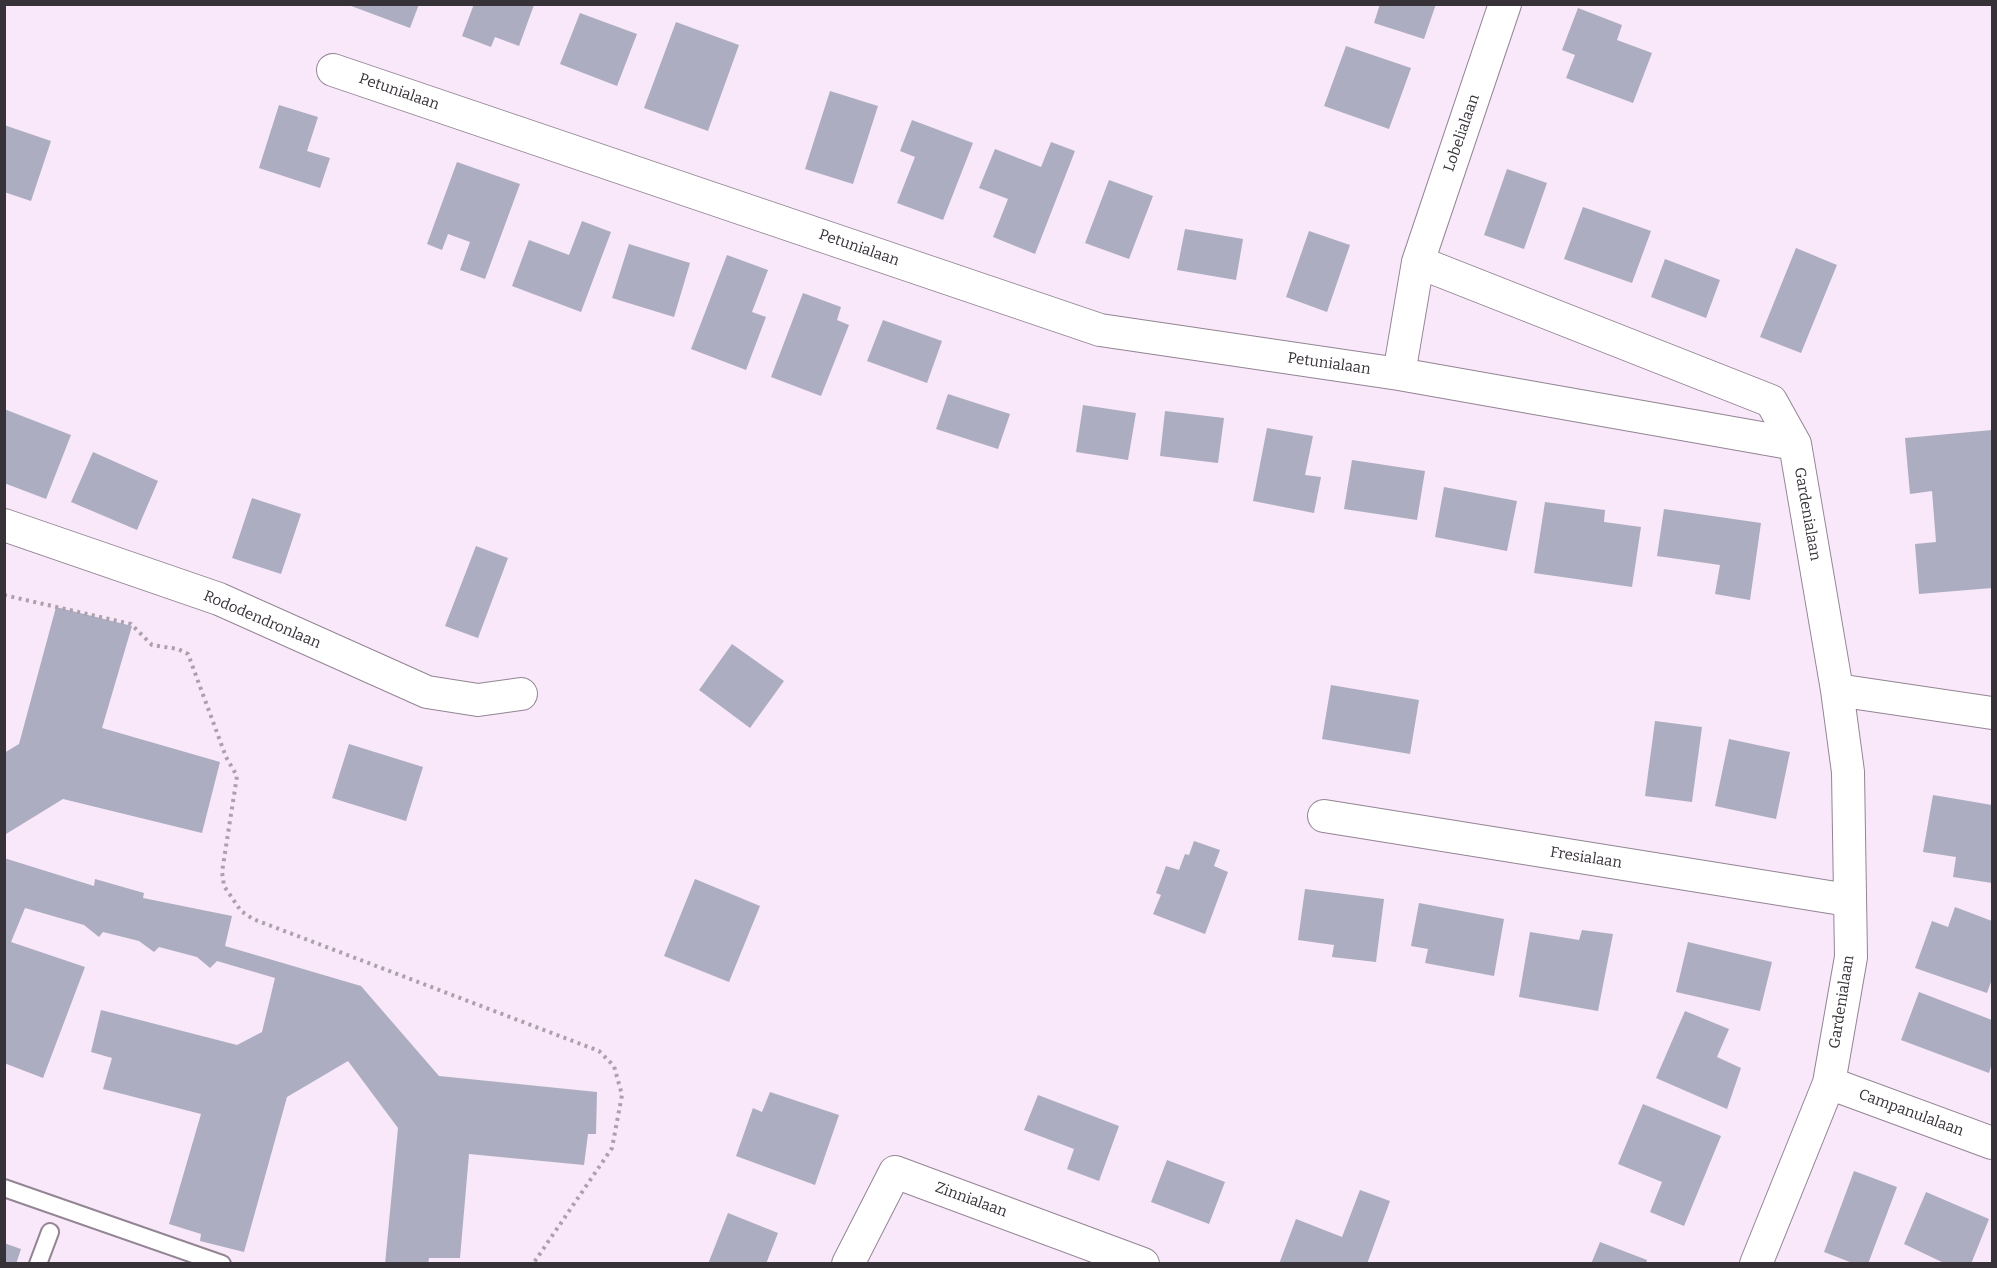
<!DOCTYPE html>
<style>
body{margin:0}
#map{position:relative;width:1997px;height:1268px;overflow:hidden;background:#f8e8f9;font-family:Bitter,serif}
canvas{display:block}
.frame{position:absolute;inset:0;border:6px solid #373138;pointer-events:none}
</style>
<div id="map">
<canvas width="1997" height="1268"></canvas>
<div class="frame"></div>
</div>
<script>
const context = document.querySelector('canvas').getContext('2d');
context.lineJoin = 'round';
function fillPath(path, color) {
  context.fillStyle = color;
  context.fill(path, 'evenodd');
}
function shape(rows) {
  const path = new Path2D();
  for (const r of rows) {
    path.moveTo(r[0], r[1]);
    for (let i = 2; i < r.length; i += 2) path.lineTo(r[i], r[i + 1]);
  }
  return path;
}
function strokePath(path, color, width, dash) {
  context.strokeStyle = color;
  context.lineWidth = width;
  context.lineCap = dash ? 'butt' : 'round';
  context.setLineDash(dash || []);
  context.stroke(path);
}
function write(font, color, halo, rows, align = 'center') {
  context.font = font + ' Bitter,serif';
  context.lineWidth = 4.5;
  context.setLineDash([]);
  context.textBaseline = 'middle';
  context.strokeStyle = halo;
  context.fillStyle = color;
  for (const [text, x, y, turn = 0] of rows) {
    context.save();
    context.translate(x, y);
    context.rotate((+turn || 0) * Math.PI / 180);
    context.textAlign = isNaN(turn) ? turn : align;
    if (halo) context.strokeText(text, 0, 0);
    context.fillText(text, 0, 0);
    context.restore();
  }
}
fillPath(shape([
 [346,4,419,4,410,28],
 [474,4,534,5,519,46,495,37,491,47,462,36],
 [1380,4,1436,4,1424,39,1374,23],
 [1578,8,1622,25,1617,40,1652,53,1633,103,1566,78,1575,55,1562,50],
 [580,13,637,34,617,86,560,64],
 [676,22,739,45,708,131,644,108],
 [1346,46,1411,68,1389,129,1324,106],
 [830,91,878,106,853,184,805,169],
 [279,105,318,117,307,151,330,158,320,188,259,168],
 [912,120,973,143,943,220,897,203,915,157,900,151],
 [4,125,51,141,31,201,4,192],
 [1051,142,1075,151,1035,254,993,237,1008,199,979,188,995,149,1041,167],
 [457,162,520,184,485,279,460,270,470,242,448,234,442,250,427,244],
 [1507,169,1547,183,1524,249,1484,235],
 [1109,180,1153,196,1129,259,1085,243],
 [1583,207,1651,231,1632,283,1564,259],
 [582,221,611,232,581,312,512,286,529,240,569,255],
 [1185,229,1243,239,1236,280,1177,270],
 [1309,231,1350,245,1327,312,1286,297],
 [629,244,690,263,674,317,612,298],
 [1796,248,1837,265,1801,353,1760,337],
 [727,255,768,270,752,312,766,317,746,370,691,349],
 [1665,259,1720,280,1706,318,1651,297],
 [803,293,841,307,837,320,849,325,821,396,771,377],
 [883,320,942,341,927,383,867,361],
 [948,394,1010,414,998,449,936,429],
 [1083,405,1136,413,1128,460,1076,452],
 [4,409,71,435,46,499,4,483],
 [1165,411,1224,418,1218,463,1160,456],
 [1267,428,1313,436,1305,475,1321,477,1314,513,1253,501],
 [1992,430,1992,588,1919,594,1915,544,1936,542,1932,491,1910,494,1905,438],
 [93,452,158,481,137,530,71,502],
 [1352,460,1425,471,1417,520,1344,509],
 [1444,487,1517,501,1507,551,1435,537],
 [252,498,301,514,281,574,232,558],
 [1545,502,1605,510,1604,522,1641,527,1632,587,1534,573],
 [1664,509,1761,523,1750,600,1715,594,1720,565,1657,556],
 [476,546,508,558,478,638,445,626],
 [56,607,132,626,102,728,220,762,202,833,63,799,6,834,4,753,19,744],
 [732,644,784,681,750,728,699,690],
 [1331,685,1419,700,1410,754,1322,739],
 [1655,721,1702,727,1692,802,1645,796],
 [1729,739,1790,752,1776,819,1715,806],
 [349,744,423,767,406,821,332,798],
 [1933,795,1992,805,1992,883,1953,877,1956,857,1923,852],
 [1194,841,1220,850,1214,866,1228,872,1205,934,1153,914,1161,895,1156,893,1166,866,1179,870,1185,854,1189,855],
 [4,858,94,886,95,879,144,893,143,898,232,916,225,946,361,986,439,1076,597,1092,596,1134,588,1134,584,1165,469,1154,460,1258,429,1258,428,1264,385,1264,398,1128,348,1061,287,1097,244,1252,200,1241,201,1234,169,1224,201,1114,103,1089,112,1058,91,1052,101,1010,237,1045,262,1032,275,978,217,961,210,968,197,957,159,947,154,952,139,941,103,932,99,937,84,925,25,908,11,942,85,967,43,1078,4,1063],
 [695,879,760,906,729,982,664,956],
 [1305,889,1384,899,1376,962,1332,957,1334,945,1298,940],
 [1419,903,1504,919,1494,976,1425,963,1428,949,1411,946],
 [1955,907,1992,921,1992,979,1987,993,1915,968,1932,921,1948,927],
 [1582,930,1613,934,1598,1011,1519,997,1530,932,1579,940],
 [1688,942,1772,962,1760,1011,1676,992],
 [1919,992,1992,1020,1992,1063,1989,1073,1901,1040],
 [1685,1011,1729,1029,1717,1057,1741,1068,1727,1109,1656,1078],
 [770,1092,839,1115,815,1185,736,1156,753,1108,762,1112],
 [1038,1095,1119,1126,1099,1181,1067,1169,1074,1149,1024,1130],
 [1643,1104,1721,1136,1684,1226,1650,1212,1662,1182,1618,1164],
 [1167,1160,1225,1182,1209,1224,1151,1202],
 [1854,1171,1897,1187,1868,1264,1855,1264,1824,1252],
 [1360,1190,1390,1201,1367,1264,1279,1264,1296,1219,1342,1237],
 [1926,1192,1989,1219,1971,1264,1946,1264,1904,1244],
 [728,1213,778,1233,766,1264,708,1264],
 [1600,1242,1647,1260,1646,1264,1591,1264],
 [4,1243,21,1249,16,1264,4,1264]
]), '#adadc1');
const lane = shape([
 [4,1188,222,1264],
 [38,1264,50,1232]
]);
const street = shape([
 [333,70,1100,330,1399,374,1795,444],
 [1418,262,1771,401,1795,444,1837,690,1848,772,1851,957,1829,1083,1756,1264],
 [1399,374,1418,262,1505,4],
 [4,525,219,599,427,692,478,700,521,694],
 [1837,690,1992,713],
 [1324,816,1848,900],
 [1829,1083,1992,1143],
 [848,1264,895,1172,1143,1264]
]);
strokePath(lane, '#938594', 20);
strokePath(street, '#938594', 34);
strokePath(shape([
 [4,595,131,624,152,645,178,649,188,654,226,757,237,776,222,872,224,886,241,911,253,919,599,1051,614,1066,622,1095,612,1148,533,1264]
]), '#aca0ad', 4, [3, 4.5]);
strokePath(lane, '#fff', 16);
strokePath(street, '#fff', 32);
write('15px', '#373138', '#fff', [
 ["Petunialaan",399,92,19],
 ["Lobelialaan",1462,133,-71],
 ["Petunialaan",859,248,19],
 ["Petunialaan",1329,364,8],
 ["Gardenialaan",1807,514,80],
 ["Rododendronlaan",262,620,23],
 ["Fresialaan",1586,858,9],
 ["Gardenialaan",1842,1002,-81],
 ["Campanulalaan",1911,1113,20],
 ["Zinnialaan",971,1200,20]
]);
</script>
